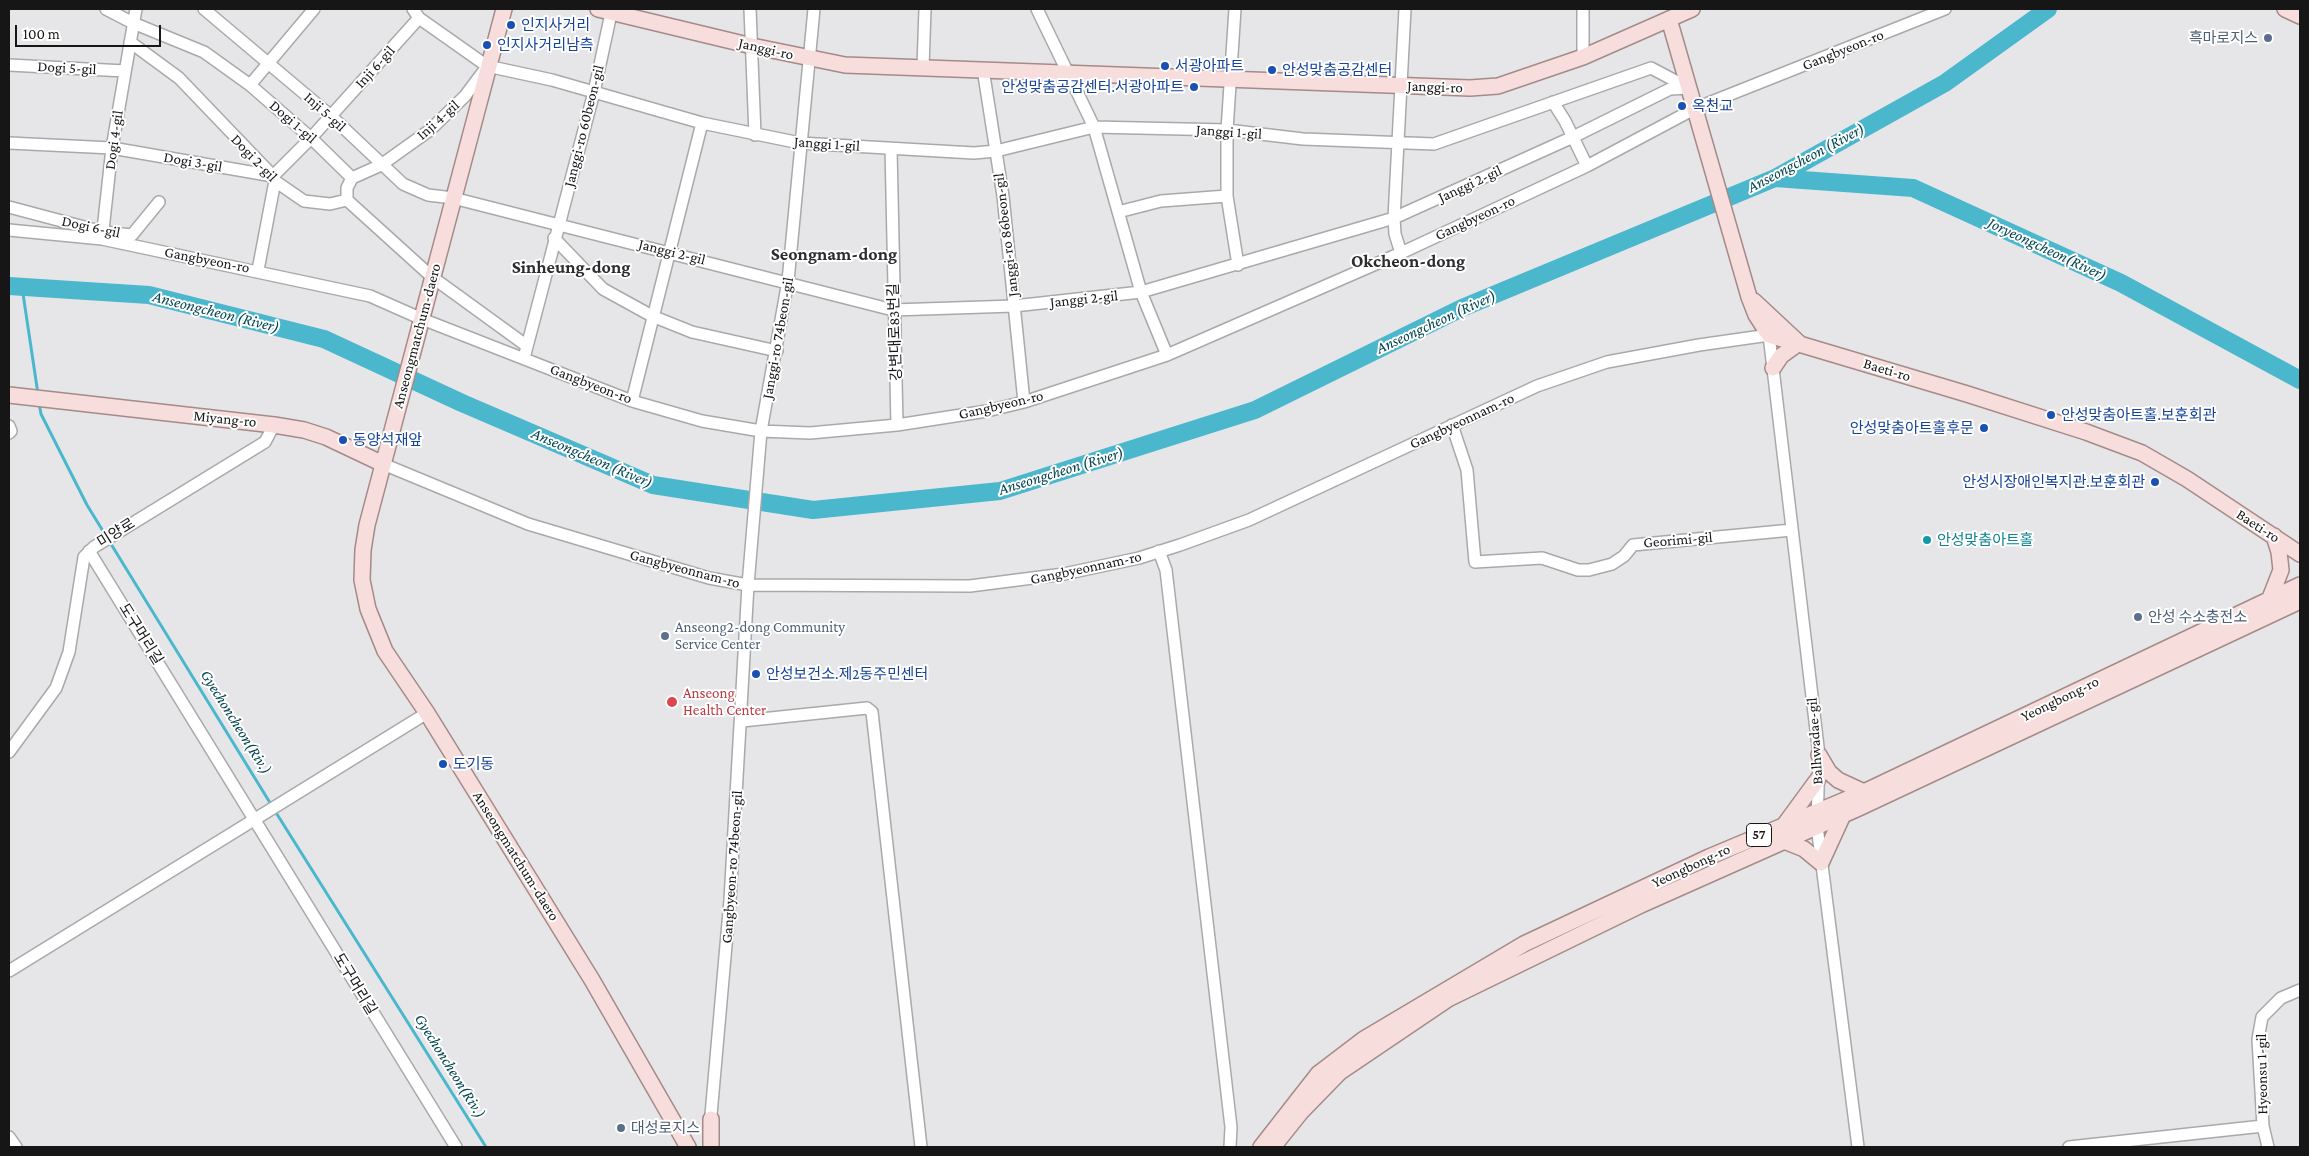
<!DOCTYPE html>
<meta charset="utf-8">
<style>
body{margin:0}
#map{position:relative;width:2309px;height:1156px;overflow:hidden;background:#e6e6e8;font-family:"Crimson Pro",serif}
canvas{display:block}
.frame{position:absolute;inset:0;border:10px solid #161617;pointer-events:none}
.scale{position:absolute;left:15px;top:25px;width:146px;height:22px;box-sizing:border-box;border:2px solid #161617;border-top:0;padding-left:6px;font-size:15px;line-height:18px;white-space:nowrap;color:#161617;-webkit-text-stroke:4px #fff;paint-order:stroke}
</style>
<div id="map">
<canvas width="2309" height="1156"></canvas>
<div class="frame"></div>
<div class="scale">100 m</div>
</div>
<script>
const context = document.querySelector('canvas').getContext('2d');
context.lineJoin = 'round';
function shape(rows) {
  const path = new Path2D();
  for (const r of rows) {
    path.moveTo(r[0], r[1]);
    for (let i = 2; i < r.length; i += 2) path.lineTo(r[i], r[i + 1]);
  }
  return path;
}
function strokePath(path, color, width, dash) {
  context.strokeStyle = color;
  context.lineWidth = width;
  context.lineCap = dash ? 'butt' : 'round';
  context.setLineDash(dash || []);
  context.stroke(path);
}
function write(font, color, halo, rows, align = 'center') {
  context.font = font + ' "Crimson Pro","Noto Sans KR",serif';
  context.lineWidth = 4;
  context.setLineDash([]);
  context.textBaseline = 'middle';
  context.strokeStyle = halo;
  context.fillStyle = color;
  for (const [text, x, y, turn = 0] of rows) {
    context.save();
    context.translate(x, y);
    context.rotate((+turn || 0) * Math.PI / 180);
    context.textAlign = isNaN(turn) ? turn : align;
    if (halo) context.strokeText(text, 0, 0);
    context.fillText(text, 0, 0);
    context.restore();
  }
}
strokePath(shape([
 [22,287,38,394],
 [39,403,41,414,87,505,272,806],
 [275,811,486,1147]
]), '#4ab7cd', 3);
strokePath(shape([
 [1775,178,1913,188,2121,283,2300,380],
 [9,286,149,295,324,339,462,403,653,485,813,510,1000,491,1255,410,1462,308,1775,178,1945,83,2048,9]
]), '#4ab7cd', 18);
const minor = shape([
 [106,9,133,23,204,52,250,85,311,138,352,178],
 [204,9,331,116,403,184,428,195,453,198,893,310,1014,306,1141,292,1394,218,1573,137,1670,89,1689,88],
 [413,9,419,18,487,66,552,80,702,123,800,143,974,153,996,151,1094,127,1227,130,1303,139,1434,144,1651,68,1687,87],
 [750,9,755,135],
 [1037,9,1094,127,1141,292,1167,355],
 [1235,9,1227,130,1227,196,1238,265],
 [130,42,179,78,273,176,275,181,304,201,330,204,347,200],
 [1583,57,1583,9],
 [9,65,125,71],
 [923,67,925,9],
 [983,69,1003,196,1024,402],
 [250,85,314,9],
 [1553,102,1565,121,1587,166],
 [9,143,112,148,273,176],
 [891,148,897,425],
 [273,176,311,138,419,18],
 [352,178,347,188,347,200,432,277,527,346],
 [352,178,381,165,430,130,465,96,486,68],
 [9,207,103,232,132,235,159,202],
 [1118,212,1161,201,1227,196],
 [9,230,102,239,370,296,422,319,632,401,702,421,761,431,810,433,897,425,987,411,1024,402,1167,355,1401,253,1587,166,1696,108,1945,9],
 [554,238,603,289,652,316,692,332,777,351],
 [102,239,112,148,136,9],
 [1401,253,1395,234,1394,218,1405,9],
 [258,270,275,181],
 [524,358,594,92,612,9],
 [632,401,702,123],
 [1452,425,1467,470,1475,562,1542,558,1578,570,1589,570,1612,564,1624,556,1633,545,1792,530],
 [9,426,11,431,9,433],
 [383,464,528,524,709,578,748,585,970,586,1064,574,1139,558,1180,545,1249,520,1537,386,1607,362,1699,345,1769,335,1819,755,1817,826,1858,1147],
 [89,551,456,1147],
 [1159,551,1166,570,1231,1127,1230,1147],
 [742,721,867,708,872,712,921,1147],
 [9,752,56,688,69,652,84,557,94,547,265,442,274,425],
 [9,971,427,713],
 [710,1126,730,900,748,585,761,431,788,281,814,9],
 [9,1137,16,1147],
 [2069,1147,2263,1126],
 [2268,1147,2263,1126,2258,1039,2262,1017,2281,998,2300,990]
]);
const major = shape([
 [504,9,367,525,363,550,362,580,368,609,385,651,427,713,592,980,688,1147],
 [598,9,752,46,845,65,1470,88,1498,86,1583,57,1692,9],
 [2285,9,2300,16],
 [1669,19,1749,297,1756,315,1769,335,1967,394,2086,432,2142,453,2187,479,2300,554],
 [1754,301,1799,343,1781,356,1773,368],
 [9,395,274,425,304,430,326,437,383,464],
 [2270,598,2281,570,2279,552,2274,536],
 [1819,755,1829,772,1838,780,1864,792],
 [1785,824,1818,779],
 [1784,841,1804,849,1821,863,1843,815],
 [711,1147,711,1119],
 [1261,1147,1318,1074,1364,1039,1524,944,1709,857,1864,792,2300,585],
 [1273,1147,1301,1112,1340,1072,1448,999,1641,905,1859,808,2300,601]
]);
strokePath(minor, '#a9a9ac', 14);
strokePath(major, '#a48a88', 18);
strokePath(minor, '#fff', 11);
strokePath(major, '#f7dedc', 15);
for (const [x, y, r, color] of [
 [511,25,5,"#1a4fb4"],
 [2268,38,5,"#5c6f8a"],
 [487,45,5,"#1a4fb4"],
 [1165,66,5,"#1a4fb4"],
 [1272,70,5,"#1a4fb4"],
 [1194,87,5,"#1a4fb4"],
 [1682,106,5,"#1a4fb4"],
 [2051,415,5,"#1a4fb4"],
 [1984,428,5,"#1a4fb4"],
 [343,440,5,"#1a4fb4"],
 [2155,482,5,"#1a4fb4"],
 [1927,540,5,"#0f9aa8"],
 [2138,617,5,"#5c6f8a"],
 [665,636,5,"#5c6f8a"],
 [756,674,5,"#1a4fb4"],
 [672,702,6,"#e0444e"],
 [443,764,5,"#1a4fb4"],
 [621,1128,5,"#5c6f8a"]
]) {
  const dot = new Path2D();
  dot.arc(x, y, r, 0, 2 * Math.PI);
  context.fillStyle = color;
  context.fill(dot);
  strokePath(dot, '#fff', 2);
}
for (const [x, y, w] of [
 [1759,835,25]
]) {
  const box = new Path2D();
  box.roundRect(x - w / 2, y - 11.5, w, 23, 4);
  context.fillStyle = '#fff';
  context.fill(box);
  strokePath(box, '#161617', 1);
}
write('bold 14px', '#161617', null, [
 ["57",1759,835]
]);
write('15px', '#164399', '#fff', [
 ["인지사거리",521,25],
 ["인지사거리남측",497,45],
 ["서광아파트",1175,66],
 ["안성맞춤공감센터",1282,70],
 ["안성맞춤공감센터.서광아파트",1184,87,"right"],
 ["옥천교",1692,106],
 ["안성맞춤아트홀.보훈회관",2061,415],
 ["안성맞춤아트홀후문",1974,428,"right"],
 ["동양석재앞",353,440],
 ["안성시장애인복지관.보훈회관",2145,482,"right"],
 ["안성보건소.제2동주민센터",766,674],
 ["도기동",453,764]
], 'left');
write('15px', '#4e5e75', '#fff', [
 ["흑마로지스",2258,38,"right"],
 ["안성 수소충전소",2148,617],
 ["Anseong2-dong Community",675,627],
 ["Service Center",675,644],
 ["대성로지스",631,1128]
], 'left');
write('15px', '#161617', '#fff', [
 ["Janggi-ro",766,49,13],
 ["Gangbyeon-ro",1843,50,-22],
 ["Inji 6-gil",375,67,-48],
 ["Dogi 5-gil",67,68,3],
 ["Janggi-ro",1435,87,2],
 ["Inji 5-gil",325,112,42],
 ["Inji 4-gil",438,120,-42],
 ["Dogi 1-gil",293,122,41],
 ["Janggi-ro 60beon-gil",584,126,-76],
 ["Janggi 1-gil",1229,132,4],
 ["Dogi 4-gil",114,140,-82],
 ["Janggi 1-gil",827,144,4],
 ["Dogi 2-gil",254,158,46],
 ["Dogi 3-gil",193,162,10],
 ["Janggi 2-gil",1470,184,-25],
 ["Gangbyeon-ro",1475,218,-25],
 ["Dogi 6-gil",91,227,12],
 ["Janggi-ro 86beon-gil",1006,235,-97],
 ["Janggi 2-gil",672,252,14],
 ["Gangbyeon-ro",207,260,11],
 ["Janggi 2-gil",1084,299,-6],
 ["강변대로83번길",895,332,-92],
 ["Anseongmatchum-daero",417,336,-75],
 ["Janggi-ro 74beon-gil",778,338,-80],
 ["Baeti-ro",1887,370,17],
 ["Gangbyeon-ro",591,384,21],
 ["Gangbyeon-ro",1001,405,-13],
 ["Miyang-ro",225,419,6],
 ["Gangbyeonnam-ro",1462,421,-25],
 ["Baeti-ro",2258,526,33],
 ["미양로",116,533,-32],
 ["Georimi-gil",1678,540,-5],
 ["Gangbyeonnam-ro",1086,568,-12],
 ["Gangbyeonnam-ro",685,569,15],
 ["도구머리길",141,634,58],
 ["Yeongbong-ro",2060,699,-26],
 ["Balhwadae-gil",1815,741,-94],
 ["Anseongmatchum-daero",516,856,58],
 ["Yeongbong-ro",1691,866,-25],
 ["Gangbyeon-ro 74beon-gil",732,867,-86],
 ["도구머리길",355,984,59],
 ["Hyeonsu 1-gil",2262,1074,-91]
]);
write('15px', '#0d838f', '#fff', [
 ["안성맞춤아트홀",1937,540]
], 'left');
write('15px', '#be3a42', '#fff', [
 ["Anseong",683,693],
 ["Health Center",683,710]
], 'left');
write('italic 16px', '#004550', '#fff', [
 ["Anseongcheon (River)",1806,158,-28],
 ["Joryeongcheon(River)",2047,249,25],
 ["Anseongcheon (River)",216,312,14],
 ["Anseongcheon (River)",1436,322,-25],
 ["Anseongcheon (River)",592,458,23],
 ["Anseongcheon (River)",1061,471,-17],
 ["Gyechoncheon(Riv.)",236,722,58],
 ["Gyechoncheon(Riv.)",450,1066,58]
]);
write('bold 18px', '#2d2d2f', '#fff', [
 ["Seongnam-dong",834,254],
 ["Okcheon-dong",1408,261],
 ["Sinheung-dong",571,267]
]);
</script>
